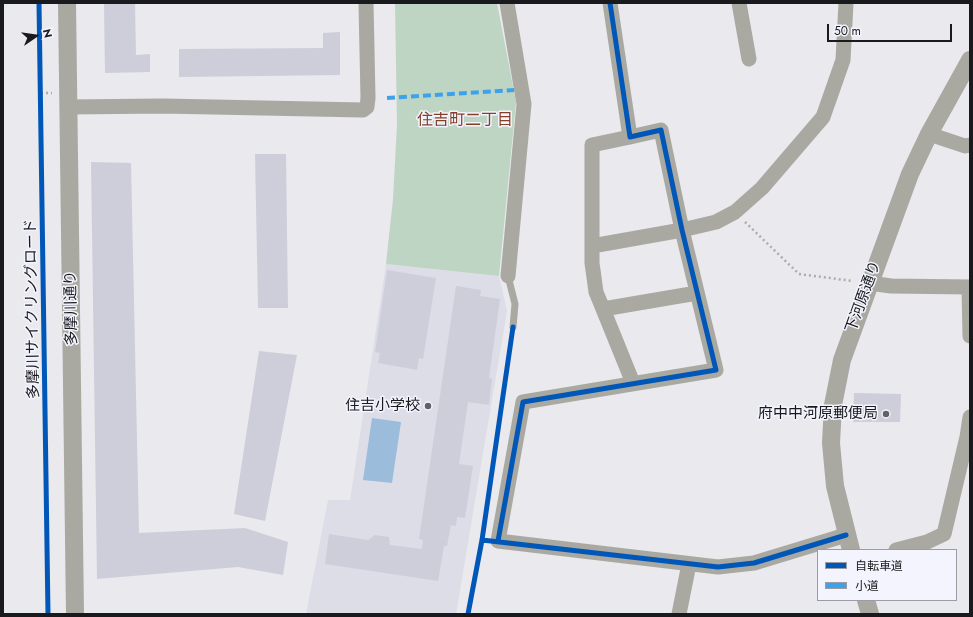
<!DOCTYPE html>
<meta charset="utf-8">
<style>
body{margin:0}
#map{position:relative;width:973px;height:617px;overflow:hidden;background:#e9e9ee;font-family:Jost,"Noto Sans JP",sans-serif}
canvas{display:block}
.frame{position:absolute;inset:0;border:4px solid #191a1d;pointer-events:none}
.legend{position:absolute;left:817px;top:549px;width:140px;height:52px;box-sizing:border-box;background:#f4f4fe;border:1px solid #9c9da4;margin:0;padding:5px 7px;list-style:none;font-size:12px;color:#191a1d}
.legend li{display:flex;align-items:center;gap:8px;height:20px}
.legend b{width:20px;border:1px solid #9c9da4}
.north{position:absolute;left:16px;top:16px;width:40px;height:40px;-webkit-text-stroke:3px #f4f4fe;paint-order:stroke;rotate:77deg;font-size:11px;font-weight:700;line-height:16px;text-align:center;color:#191a1d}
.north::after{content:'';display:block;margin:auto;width:14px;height:18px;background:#191a1d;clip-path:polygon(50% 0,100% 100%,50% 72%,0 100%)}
.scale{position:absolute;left:827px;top:24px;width:125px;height:18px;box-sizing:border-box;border:2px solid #191a1d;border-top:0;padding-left:5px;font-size:12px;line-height:14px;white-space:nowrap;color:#191a1d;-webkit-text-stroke:3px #f4f4fe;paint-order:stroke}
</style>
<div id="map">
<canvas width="973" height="617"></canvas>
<div class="frame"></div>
<ul class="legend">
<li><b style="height:5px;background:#0057b8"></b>自転車道</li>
<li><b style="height:5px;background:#3da2ea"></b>小道</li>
</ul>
<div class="north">N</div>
<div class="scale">50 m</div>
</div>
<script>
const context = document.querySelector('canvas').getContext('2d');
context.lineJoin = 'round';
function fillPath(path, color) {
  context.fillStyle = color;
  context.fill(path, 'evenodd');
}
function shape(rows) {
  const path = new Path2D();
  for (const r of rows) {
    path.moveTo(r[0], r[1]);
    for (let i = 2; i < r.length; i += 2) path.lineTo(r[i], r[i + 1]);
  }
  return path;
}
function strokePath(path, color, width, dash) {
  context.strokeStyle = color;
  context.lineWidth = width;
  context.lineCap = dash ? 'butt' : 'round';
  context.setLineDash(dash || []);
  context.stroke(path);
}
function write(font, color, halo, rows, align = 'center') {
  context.font = font + ' Jost,"Noto Sans JP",sans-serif';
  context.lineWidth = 3;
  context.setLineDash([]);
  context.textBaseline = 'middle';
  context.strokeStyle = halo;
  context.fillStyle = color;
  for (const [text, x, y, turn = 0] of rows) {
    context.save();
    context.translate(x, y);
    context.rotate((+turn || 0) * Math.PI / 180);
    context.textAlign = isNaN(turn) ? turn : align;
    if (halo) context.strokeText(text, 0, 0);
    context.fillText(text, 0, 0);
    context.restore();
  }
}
fillPath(shape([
 [386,264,499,276,507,311,456,614,306,614,328,500,350,500]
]), '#dddde8');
fillPath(shape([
 [395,3,497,3,516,102,499,276,386,264,393,199,397,125]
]), '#bed5c3');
fillPath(shape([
 [372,418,401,422,392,483,363,480]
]), '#9bbcdb');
fillPath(shape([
 [104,3,135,3,136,55,150,54,150,72,105,73],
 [340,32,340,75,179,77,179,49,323,48,323,33],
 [255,154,286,154,288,308,258,308],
 [91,162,131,163,139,533,245,528,288,542,283,575,238,567,97,579],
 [387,270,436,278,423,359,419,358,417,370,378,363,380,353,375,352],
 [456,286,481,290,480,296,500,299,489,378,492,379,489,405,468,402,459,464,473,466,465,518,457,517,456,526,451,525,447,546,444,546,438,581,325,564,329,534,368,540,375,535,389,537,390,545,422,549,423,540,419,539],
 [259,351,297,355,265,521,234,514],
 [854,393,901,394,900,422,853,422]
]), '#ceceda');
strokePath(shape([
 [41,93,52,93],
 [745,222,799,274,853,281]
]), '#adadaa', 2.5, [2, 3]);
strokePath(shape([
 [508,276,515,304,513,327]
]), '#a9a8a1', 7);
strokePath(shape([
 [507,3,524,104,508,276],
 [610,3,630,137,661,130,682,230,716,370,523,402,498,541,718,567,754,563,846,535],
 [739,3,749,59],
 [68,107,163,106,363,110,367,107,368,98,366,3],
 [929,134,965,146,970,145],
 [630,137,592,145,592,246,682,230,716,222,735,212,762,188,823,117,843,60,846,3],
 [592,246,592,263,596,292,603,309],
 [869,283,891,286,970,287],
 [969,287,970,336],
 [633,383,603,309,697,293],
 [896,550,927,542,944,534,967,437,970,417],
 [679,614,689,564]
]), '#a9a8a1', 15);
strokePath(shape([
 [67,3,75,614],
 [851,550,835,486,831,443,833,405,842,360,910,174,929,134,970,60],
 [866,600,870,614]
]), '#a9a8a1', 18);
strokePath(shape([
 [387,98,514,90]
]), '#3da2ea', 4, [8, 4]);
strokePath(shape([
 [39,3,48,614],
 [482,540,718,567,754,563,846,535],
 [498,541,523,402,716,370,682,230,661,130,630,137,610,3],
 [468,614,482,540,513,327]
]), '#0057b8', 5);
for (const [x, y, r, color] of [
 [428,406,4,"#626266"],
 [886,414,4,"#626266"]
]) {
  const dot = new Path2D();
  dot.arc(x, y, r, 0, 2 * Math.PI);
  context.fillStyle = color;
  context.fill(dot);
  strokePath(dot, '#f4f4fe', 1.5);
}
write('15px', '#191a1d', '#f4f4fe', [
 ["下河原通り",864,297,-70],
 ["多摩川通り",72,308,-91],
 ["多摩川サイクリングロード",33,309,-91]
]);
write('15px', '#191a1d', '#f4f4fe', [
 ["住吉小学校",420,406],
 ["府中中河原郵便局",878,414]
], 'right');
write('16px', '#833f28', '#f4f4fe', [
 ["住吉町二丁目",465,121]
]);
</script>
